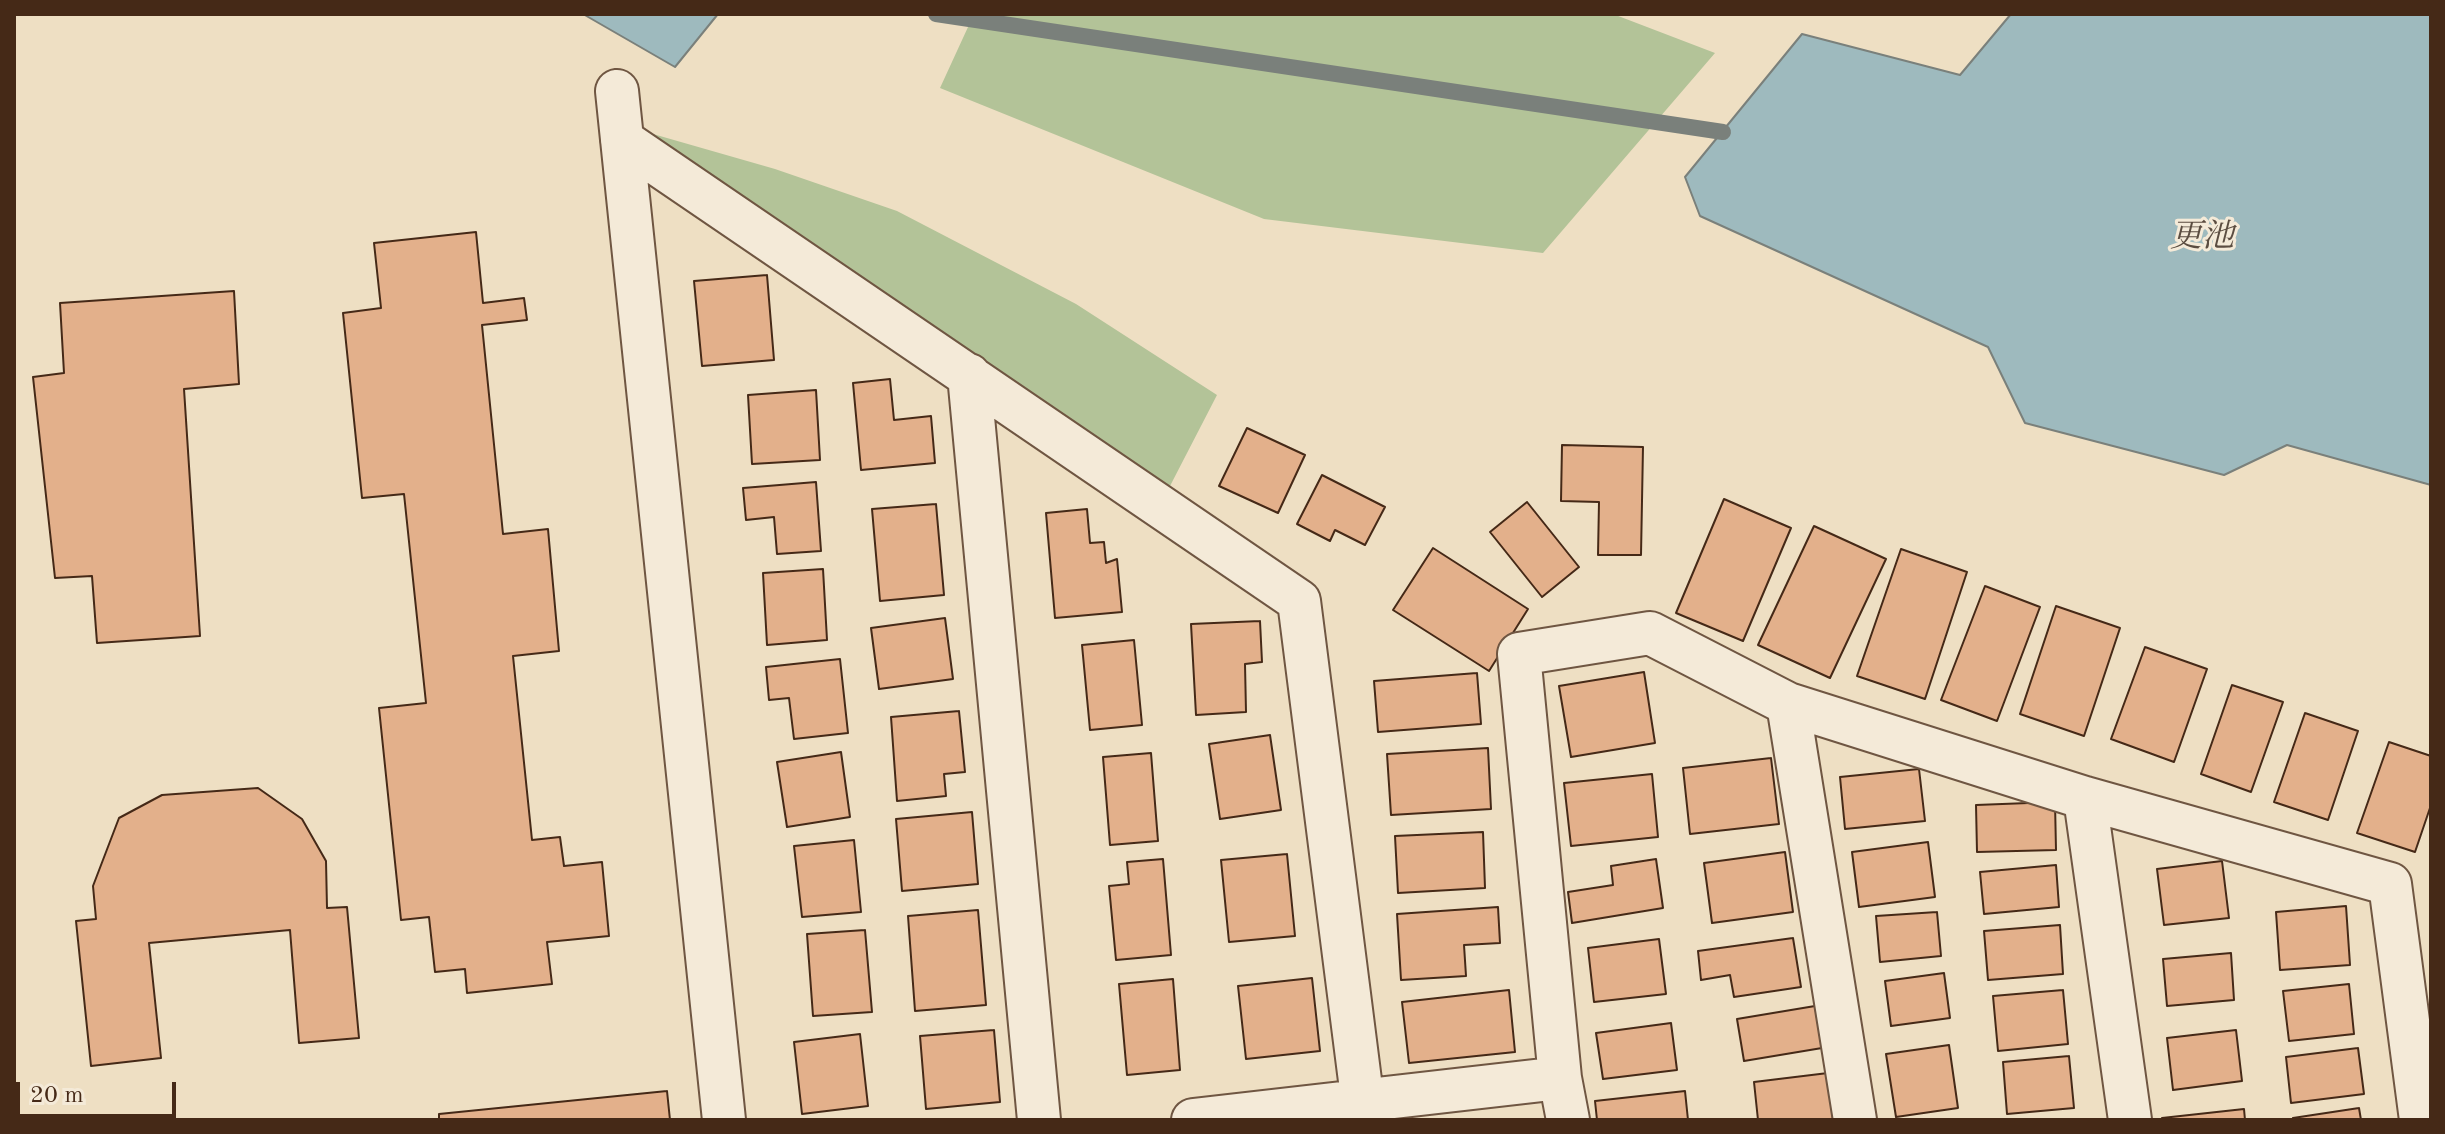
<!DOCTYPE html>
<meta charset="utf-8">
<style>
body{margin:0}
#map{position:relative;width:2445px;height:1134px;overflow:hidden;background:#eedfc3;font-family:"Old Standard TT",serif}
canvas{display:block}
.frame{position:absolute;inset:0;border:16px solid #452917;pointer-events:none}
.scale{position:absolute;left:16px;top:1082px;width:160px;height:36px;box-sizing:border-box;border:4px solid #452917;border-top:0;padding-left:10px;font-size:24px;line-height:28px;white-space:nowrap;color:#452917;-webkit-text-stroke:6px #f4ead8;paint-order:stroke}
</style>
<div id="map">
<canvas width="2445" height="1134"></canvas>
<div class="frame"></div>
<div class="scale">20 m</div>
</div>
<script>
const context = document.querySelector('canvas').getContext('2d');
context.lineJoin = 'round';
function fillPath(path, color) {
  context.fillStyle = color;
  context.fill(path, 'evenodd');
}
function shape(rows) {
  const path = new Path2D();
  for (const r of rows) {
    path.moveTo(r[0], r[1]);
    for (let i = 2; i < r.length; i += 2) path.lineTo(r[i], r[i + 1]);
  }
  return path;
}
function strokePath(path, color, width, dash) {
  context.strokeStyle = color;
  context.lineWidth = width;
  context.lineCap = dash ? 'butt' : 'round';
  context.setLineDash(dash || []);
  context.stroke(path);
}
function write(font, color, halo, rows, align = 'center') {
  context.font = font + ' "Old Standard TT","Noto Serif JP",serif';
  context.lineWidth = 6;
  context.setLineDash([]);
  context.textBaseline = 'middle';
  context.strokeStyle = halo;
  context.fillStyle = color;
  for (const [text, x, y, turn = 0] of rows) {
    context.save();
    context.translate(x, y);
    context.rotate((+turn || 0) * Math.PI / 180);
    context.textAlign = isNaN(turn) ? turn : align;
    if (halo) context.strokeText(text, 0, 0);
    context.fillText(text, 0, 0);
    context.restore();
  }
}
fillPath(shape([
 [974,14,1613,14,1715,53,1543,253,1264,219,940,88],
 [653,134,775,169,897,211,1076,304,1217,395,1170,486]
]), '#b3c398');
const water = shape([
 [583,14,718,14,675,67,583,14],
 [2011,14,2431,14,2431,485,2287,445,2224,475,2025,423,1988,347,1700,216,1685,177,1802,34,1960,75,2011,14]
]);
fillPath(water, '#9ebabe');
strokePath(water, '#7a807b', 2);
strokePath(shape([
 [936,14,1723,132]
]), '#7a807b', 16);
const building = shape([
 [476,232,483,303,524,298,527,320,482,325,503,534,548,529,559,651,513,656,532,840,560,837,564,866,602,862,609,936,547,942,552,984,467,993,465,969,435,972,429,917,401,920,379,708,426,703,404,494,362,498,343,313,381,308,374,243,476,232],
 [767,275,774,360,702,366,694,281,767,275],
 [234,291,239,384,184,389,200,636,97,643,92,576,55,578,33,377,64,373,60,303,234,291],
 [890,379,894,420,931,416,935,463,861,470,853,383,890,379],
 [816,390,820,460,752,464,748,395,816,390],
 [1247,428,1305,455,1278,513,1219,486,1247,428],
 [1562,445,1643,447,1641,555,1598,555,1599,502,1561,501,1562,445],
 [1322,475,1385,507,1365,545,1335,530,1330,541,1297,524,1322,475],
 [816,482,821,551,777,554,774,517,746,520,743,488,816,482],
 [1724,499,1791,528,1743,641,1676,613,1724,499],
 [1527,502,1579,567,1542,597,1490,532,1527,502],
 [936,504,944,595,880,601,872,509,936,504],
 [1087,509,1090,543,1104,542,1106,563,1117,559,1122,612,1055,618,1046,513,1087,509],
 [1814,526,1886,559,1830,678,1758,645,1814,526],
 [1433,548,1528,609,1489,671,1393,610,1433,548],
 [1901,549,1967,572,1925,699,1857,676,1901,549],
 [823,569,827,640,767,645,763,573,823,569],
 [1985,586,2040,607,1997,721,1941,700,1985,586],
 [2056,606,2120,628,2084,736,2020,714,2056,606],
 [945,618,953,679,879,689,871,628,945,618],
 [1260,621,1262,662,1245,664,1246,712,1196,715,1191,624,1260,621],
 [1134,640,1142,725,1090,730,1082,645,1134,640],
 [2145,647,2207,669,2174,762,2111,739,2145,647],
 [840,659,848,733,794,739,789,698,769,700,766,667,840,659],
 [1644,672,1655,743,1571,757,1559,686,1644,672],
 [1477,673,1481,724,1378,732,1374,681,1477,673],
 [2232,685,2283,702,2251,792,2201,774,2232,685],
 [959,711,965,772,944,774,946,796,897,801,891,717,959,711],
 [2305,713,2358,731,2328,820,2274,802,2305,713],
 [1270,735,1281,810,1220,819,1209,744,1270,735],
 [2389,742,2431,756,2431,805,2415,852,2357,833,2389,742],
 [1488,748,1491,809,1391,815,1387,754,1488,748],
 [841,752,850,817,787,827,777,762,841,752],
 [1151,753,1158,841,1110,845,1103,757,1151,753],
 [1771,758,1779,824,1690,834,1683,768,1771,758],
 [1919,769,1925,821,1845,829,1840,777,1919,769],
 [1652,774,1658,837,1571,846,1564,783,1652,774],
 [258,788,302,819,326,861,327,908,347,907,359,1038,299,1043,290,930,149,943,161,1058,91,1066,76,921,96,919,93,886,119,818,162,795,258,788],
 [2055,802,2056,850,1977,852,1976,805,2055,802],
 [972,812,978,884,902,891,896,819,972,812],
 [1483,832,1485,888,1398,893,1395,836,1483,832],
 [854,840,861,912,802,917,794,846,854,840],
 [1928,842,1935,897,1859,907,1852,852,1928,842],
 [1785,852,1793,912,1712,923,1704,863,1785,852],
 [1287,854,1295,936,1229,942,1221,860,1287,854],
 [1163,859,1171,955,1116,960,1109,886,1129,884,1127,862,1163,859],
 [1656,859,1663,908,1572,923,1568,892,1613,885,1611,866,1656,859],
 [2222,861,2229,918,2164,925,2157,869,2222,861],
 [2056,865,2059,907,1984,914,1980,872,2056,865],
 [2346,906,2350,965,2280,970,2276,912,2346,906],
 [1498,907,1500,943,1464,945,1466,976,1401,980,1397,914,1498,907],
 [978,910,986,1005,915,1011,908,916,978,910],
 [1937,912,1941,956,1880,962,1876,916,1937,912],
 [2060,925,2063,974,1988,980,1984,931,2060,925],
 [865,930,872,1012,813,1016,807,934,865,930],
 [1793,938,1801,987,1734,997,1730,975,1701,980,1698,951,1793,938],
 [1659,939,1666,994,1594,1002,1588,948,1659,939],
 [2231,953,2234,1000,2167,1006,2163,959,2231,953],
 [1944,973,1950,1018,1891,1026,1885,981,1944,973],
 [1312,978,1320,1051,1246,1059,1238,986,1312,978],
 [1173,979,1180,1070,1127,1075,1119,984,1173,979],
 [2349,984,2354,1034,2289,1041,2283,991,2349,984],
 [1509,990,1515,1052,1409,1063,1402,1002,1509,990],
 [2063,990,2068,1044,1998,1051,1993,996,2063,990],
 [1815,1006,1822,1048,1744,1061,1737,1019,1815,1006],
 [1671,1023,1677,1070,1603,1079,1596,1033,1671,1023],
 [994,1030,1000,1102,926,1109,920,1036,994,1030],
 [2236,1030,2242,1081,2173,1090,2167,1038,2236,1030],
 [860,1034,868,1106,802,1114,794,1042,860,1034],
 [1949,1045,1958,1108,1896,1117,1886,1054,1949,1045],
 [2358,1048,2364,1094,2291,1103,2286,1057,2358,1048],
 [2069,1056,2074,1108,2007,1114,2003,1062,2069,1056],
 [1828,1073,1833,1119,1758,1120,1754,1082,1828,1073],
 [667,1091,670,1120,439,1120,439,1114,667,1091],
 [1685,1091,1688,1120,1597,1120,1595,1101,1685,1091],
 [2359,1108,2361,1120,2294,1120,2293,1118,2359,1108],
 [2244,1109,2245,1120,2162,1120,2162,1118,2244,1109]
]);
fillPath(building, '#e3b08b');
strokePath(building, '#452917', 2);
const street = shape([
 [617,91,724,1120],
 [622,140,1299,601,1365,1120],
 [969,375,1039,1120],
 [1788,704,1855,1120],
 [2085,798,2130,1120],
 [1193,1120,1560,1078],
 [1568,1120,1560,1078,1519,654,1650,633,1788,704,2085,798,2390,884,2421,1120]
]);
strokePath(street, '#6f5642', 46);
strokePath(street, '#f4ead8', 42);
write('italic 32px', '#5b4d41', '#f4ead8', [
 ["更池",2202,238]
]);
</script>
